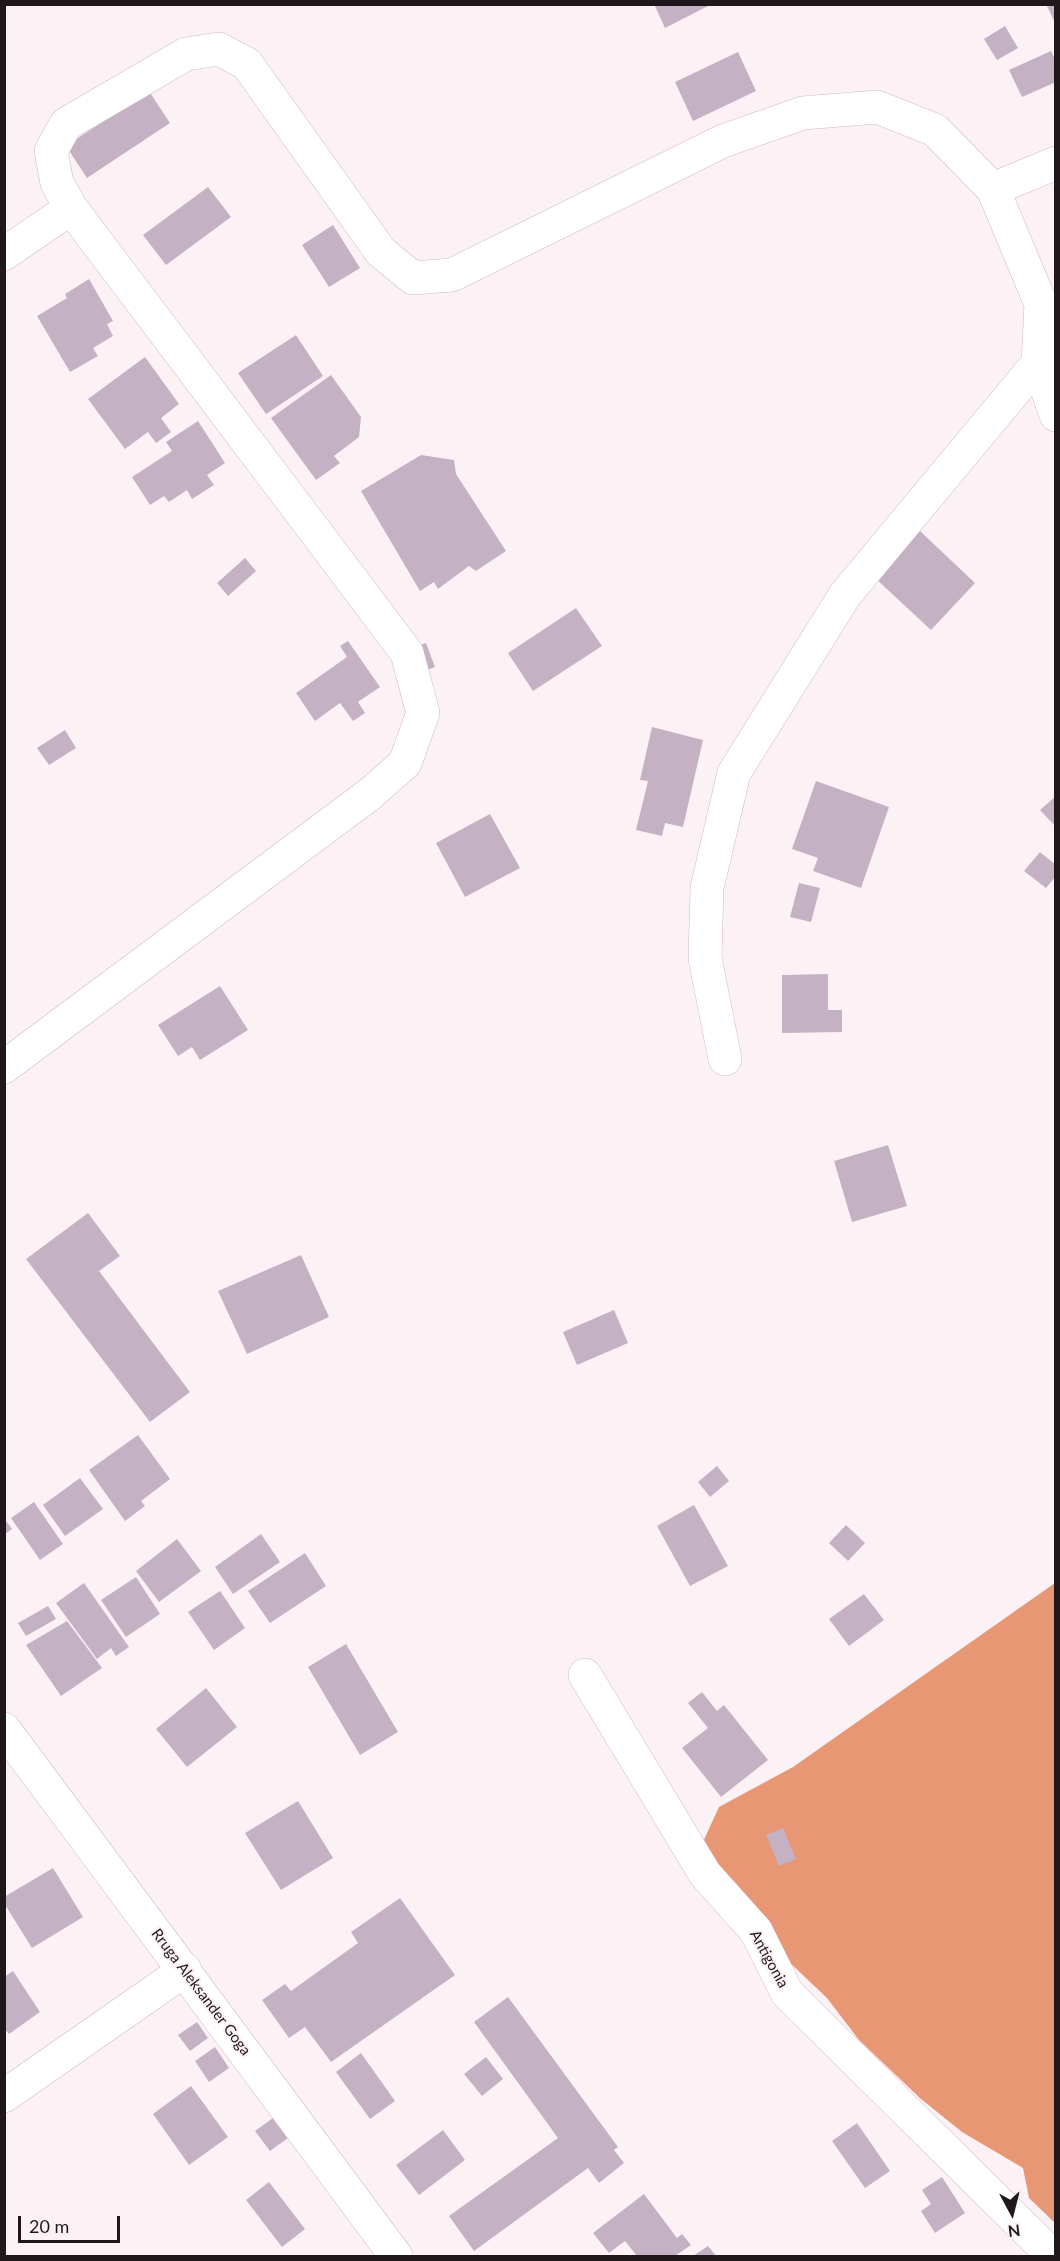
<!DOCTYPE html>
<style>
body{margin:0}
#map{position:relative;width:1060px;height:2261px;overflow:hidden;background:#fcf2f6;font-family:Lato,sans-serif}
canvas{display:block}
.frame{position:absolute;inset:0;border:6px solid #20171b;pointer-events:none}
.north{position:absolute;left:982px;top:2183px;width:60px;height:60px;-webkit-text-stroke:4px #fcf2f6;paint-order:stroke;rotate:173deg;font-size:16px;font-weight:700;line-height:24px;text-align:center;color:#20171b}
.north::after{content:'';display:block;margin:auto;width:21px;height:27px;background:#20171b;clip-path:polygon(50% 0,100% 100%,50% 72%,0 100%)}
.scale{position:absolute;left:18px;top:2216px;width:102px;height:27px;box-sizing:border-box;border:3px solid #20171b;border-top:0;padding-left:8px;font-size:18px;line-height:21px;white-space:nowrap;color:#20171b;-webkit-text-stroke:4px #fcf2f6;paint-order:stroke}
</style>
<div id="map">
<canvas width="1060" height="2261"></canvas>
<div class="frame"></div>
<div class="north">N</div>
<div class="scale">20 m</div>
</div>
<script>
const context = document.querySelector('canvas').getContext('2d');
context.lineJoin = 'round';
function fillPath(path, color) {
  context.fillStyle = color;
  context.fill(path, 'evenodd');
}
function shape(rows) {
  const path = new Path2D();
  for (const r of rows) {
    path.moveTo(r[0], r[1]);
    for (let i = 2; i < r.length; i += 2) path.lineTo(r[i], r[i + 1]);
  }
  return path;
}
function strokePath(path, color, width, dash) {
  context.strokeStyle = color;
  context.lineWidth = width;
  context.lineCap = dash ? 'butt' : 'round';
  context.setLineDash(dash || []);
  context.stroke(path);
}
function write(font, color, halo, rows, align = 'center') {
  context.font = font + ' Lato,sans-serif';
  context.lineWidth = 4.5;
  context.setLineDash([]);
  context.textBaseline = 'middle';
  context.strokeStyle = halo;
  context.fillStyle = color;
  for (const [text, x, y, turn = 0] of rows) {
    context.save();
    context.translate(x, y);
    context.rotate((+turn || 0) * Math.PI / 180);
    context.textAlign = isNaN(turn) ? turn : align;
    if (halo) context.strokeText(text, 0, 0);
    context.fillText(text, 0, 0);
    context.restore();
  }
}
fillPath(shape([
 [1055,1583,1055,2223,1029,2198,1023,2168,962,2132,921,2099,859,2040,827,1998,787,1960,766,1918,722,1875,702,1844,719,1807,793,1767]
]), '#e89774');
fillPath(shape([
 [654,4,712,4,665,28],
 [1046,4,1056,4,1056,25],
 [1005,26,1018,48,997,60,984,39],
 [1051,51,1056,61,1056,82,1022,97,1009,70],
 [738,52,756,91,693,121,675,82],
 [149,91,170,123,87,178,66,146],
 [208,187,231,217,166,265,143,235],
 [333,225,360,268,329,287,302,245],
 [89,279,113,321,107,324,113,336,93,348,98,356,70,372,37,316,67,298,65,294],
 [296,335,323,376,266,414,238,373],
 [145,357,179,404,161,418,171,432,156,443,148,432,125,449,88,399],
 [331,375,361,417,359,437,334,456,340,463,316,480,271,418],
 [198,421,225,463,207,475,214,485,192,499,187,490,169,502,164,496,150,505,132,477,172,451,166,442],
 [421,455,454,460,456,474,506,551,476,571,469,566,438,589,434,582,420,591,361,491],
 [920,531,975,583,931,630,875,578],
 [245,558,256,571,228,596,217,583],
 [576,608,602,646,533,691,508,653],
 [348,641,380,687,358,702,365,713,353,721,340,703,315,721,296,693,347,657,340,646],
 [426,643,435,667,416,674,406,650],
 [652,727,703,740,683,827,665,823,662,836,636,830,648,781,640,780],
 [65,730,76,748,49,765,37,748],
 [816,781,889,807,861,888,813,871,818,858,792,849],
 [1056,796,1056,827,1040,810],
 [490,814,520,868,465,897,436,843],
 [1040,852,1056,865,1056,876,1046,888,1024,871],
 [799,883,820,888,811,922,790,917],
 [828,974,828,1010,842,1010,842,1032,782,1033,782,975],
 [220,986,248,1030,200,1060,192,1047,178,1056,158,1025],
 [888,1145,907,1206,852,1222,834,1161],
 [88,1213,120,1256,99,1271,190,1392,150,1422,26,1259],
 [301,1255,329,1317,247,1354,218,1291],
 [614,1310,628,1343,577,1365,563,1332],
 [138,1435,170,1479,141,1501,145,1506,125,1521,89,1470],
 [717,1466,729,1481,710,1497,698,1482],
 [80,1478,103,1509,65,1536,43,1505],
 [34,1502,63,1544,40,1560,11,1518],
 [694,1505,728,1566,690,1586,657,1526],
 [4,1518,12,1529,4,1535],
 [846,1525,865,1543,848,1561,829,1543],
 [261,1534,280,1562,233,1594,215,1567],
 [177,1539,201,1571,159,1602,136,1571],
 [305,1553,326,1586,270,1623,248,1591],
 [136,1577,160,1614,126,1637,101,1600],
 [84,1583,129,1647,116,1656,111,1648,97,1659,56,1603],
 [220,1591,245,1628,214,1650,188,1612],
 [864,1594,884,1620,849,1646,829,1619],
 [48,1606,56,1619,26,1636,18,1623],
 [67,1621,102,1668,61,1696,26,1645],
 [346,1644,398,1732,360,1755,308,1667],
 [206,1688,237,1727,187,1767,156,1729],
 [702,1692,717,1711,724,1705,768,1760,721,1797,682,1748,708,1728,688,1703],
 [298,1801,333,1858,281,1890,245,1833],
 [783,1828,796,1859,779,1866,766,1835],
 [53,1868,83,1917,32,1948,4,1903,4,1897],
 [400,1898,455,1975,331,2062,305,2027,289,2038,262,2000,285,1984,291,1991,358,1943,351,1932],
 [13,1971,40,2012,9,2034,4,2028,4,1977],
 [508,1997,618,2147,614,2150,624,2163,599,2183,588,2168,474,2251,449,2216,558,2138,474,2022],
 [197,2022,208,2038,190,2051,178,2035],
 [215,2047,229,2068,209,2082,195,2061],
 [361,2053,395,2101,370,2119,336,2072],
 [486,2057,503,2079,482,2096,464,2074],
 [191,2086,228,2137,189,2165,153,2114],
 [273,2118,288,2138,270,2151,255,2131],
 [857,2123,890,2171,865,2188,832,2141],
 [443,2130,465,2160,419,2195,396,2165],
 [942,2177,965,2213,935,2233,921,2211,931,2204,922,2190],
 [269,2182,305,2229,282,2247,246,2200],
 [644,2194,677,2238,682,2234,691,2245,675,2256,637,2256,625,2241,609,2253,593,2233],
 [708,2246,716,2256,693,2256]
]), '#c4b2c4');
const street = shape([
 [993,189,1056,163],
 [4,254,71,208],
 [725,1059,705,958,707,888,734,773,845,595,1038,363],
 [4,1067,370,794,405,763,423,713,407,653,71,208,57,183,51,151,66,124,186,54,219,49,247,64,381,252,413,278,452,275,723,141,803,113,877,107,935,130,993,189,1041,304,1038,363,1056,415],
 [585,1675,705,1874,756,1931,787,1993,1053,2256],
 [4,2096,185,1970]
]);
const secondary = shape([
 [4,1729,396,2256]
]);
strokePath(street, '#d1b7c1', 34);
strokePath(secondary, '#d1b7c1', 34);
strokePath(street, '#fff', 33);
strokePath(secondary, '#fff', 33);
write('15px', '#20171b', '#fcf2f6', [
 ["Antigonia",769,1959,61],
 ["Rruga Aleksander Goga",201,1992,53]
]);
</script>
